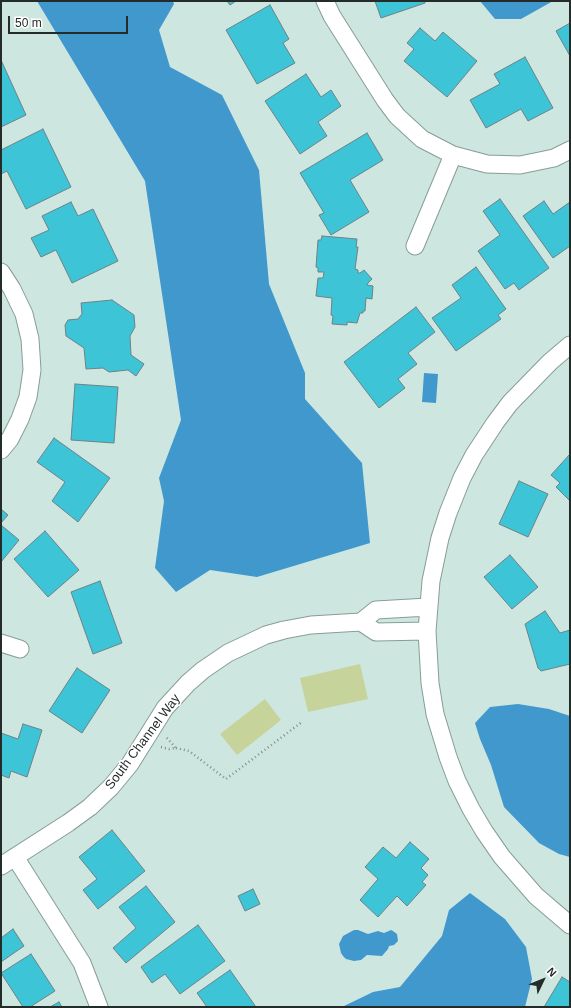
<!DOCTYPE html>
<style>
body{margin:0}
#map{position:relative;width:571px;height:1008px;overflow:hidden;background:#cee6e0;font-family:Arial,sans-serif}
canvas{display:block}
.frame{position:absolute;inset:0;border:2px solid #232c29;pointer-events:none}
.north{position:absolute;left:523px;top:960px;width:40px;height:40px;-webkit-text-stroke:3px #fff;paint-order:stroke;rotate:47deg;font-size:11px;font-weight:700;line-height:16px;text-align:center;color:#232c29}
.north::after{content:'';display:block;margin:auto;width:14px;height:18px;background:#232c29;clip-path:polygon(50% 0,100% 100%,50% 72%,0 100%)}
.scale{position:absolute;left:8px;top:16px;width:120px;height:18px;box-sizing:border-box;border:2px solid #232c29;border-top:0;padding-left:5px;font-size:12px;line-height:14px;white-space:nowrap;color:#232c29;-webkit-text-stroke:3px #fff;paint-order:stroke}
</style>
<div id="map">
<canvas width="571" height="1008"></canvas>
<div class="frame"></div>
<div class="north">N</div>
<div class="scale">50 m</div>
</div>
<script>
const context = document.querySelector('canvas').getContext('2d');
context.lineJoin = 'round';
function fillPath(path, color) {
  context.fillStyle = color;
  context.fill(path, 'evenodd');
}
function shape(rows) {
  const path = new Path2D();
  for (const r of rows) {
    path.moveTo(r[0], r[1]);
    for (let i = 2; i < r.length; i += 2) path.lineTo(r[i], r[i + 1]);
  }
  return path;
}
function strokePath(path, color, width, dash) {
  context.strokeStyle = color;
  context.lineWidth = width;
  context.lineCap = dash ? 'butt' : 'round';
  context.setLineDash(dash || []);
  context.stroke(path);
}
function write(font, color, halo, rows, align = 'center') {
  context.font = font + ' Arial,sans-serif';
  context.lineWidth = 3;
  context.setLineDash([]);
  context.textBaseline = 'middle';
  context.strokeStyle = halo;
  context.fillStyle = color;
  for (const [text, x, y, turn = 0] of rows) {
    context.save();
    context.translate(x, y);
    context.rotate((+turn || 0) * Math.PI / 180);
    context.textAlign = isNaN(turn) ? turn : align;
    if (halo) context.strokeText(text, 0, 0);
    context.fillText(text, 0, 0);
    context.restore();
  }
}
fillPath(shape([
 [360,664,368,699,308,712,300,678],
 [265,699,281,720,237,755,220,734]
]), '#c6d49c');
fillPath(shape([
 [37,1,173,1,174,4,159,30,170,67,222,95,259,170,269,284,305,373,305,399,362,463,370,543,257,577,210,570,176,592,155,568,164,501,159,478,181,420,145,181],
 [480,1,553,1,521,19,495,19],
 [424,373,438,374,436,403,422,402],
 [518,704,549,709,570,716,570,857,559,854,539,843,504,807,491,765,480,739,475,723,490,707],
 [470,893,505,919,526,947,532,979,525,1007,342,1007,373,992,400,987,442,936,449,910],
 [354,930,358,930,368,934,378,931,384,933,391,930,393,931,397,934,398,941,394,945,389,946,388,949,382,956,367,955,361,960,354,961,346,959,343,956,341,953,339,944,343,936]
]), '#4098cd');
const building = shape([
 [227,1,236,1,230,5,227,1],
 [375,1,425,1,425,3,381,18,375,1],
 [270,5,289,39,283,43,295,63,257,84,226,30,270,5],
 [570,23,570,56,556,31,570,23],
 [420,28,435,41,443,32,477,61,447,97,404,61,414,49,407,43,420,28],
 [525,57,553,108,528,121,521,109,486,128,470,100,500,84,494,74,525,57],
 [1,60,26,115,1,127,1,60],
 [306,74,321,97,331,90,341,106,318,122,327,136,300,154,265,101,306,74],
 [43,129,71,187,26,209,7,171,1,174,1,150,43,129],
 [367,133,383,160,350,180,369,212,331,235,319,215,324,213,300,173,367,133],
 [500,199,549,268,519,290,514,283,505,289,478,251,500,235,483,211,500,199],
 [544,201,553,214,570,202,570,246,553,258,523,216,544,201],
 [71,202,78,216,93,209,118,261,72,283,56,250,41,257,31,238,49,230,42,216,71,202],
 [322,236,357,239,356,247,358,247,355,269,358,270,358,273,360,273,364,270,372,279,368,283,367,285,373,286,372,299,366,298,365,311,363,311,363,313,360,313,357,323,347,322,347,325,332,324,333,316,331,315,332,298,316,296,318,278,323,278,324,272,318,272,318,268,316,267,318,240,321,240,322,236],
 [476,267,506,309,498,315,501,319,456,351,432,318,461,298,452,285,476,267],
 [112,300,134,315,135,327,130,336,131,355,144,364,136,376,128,370,109,372,103,368,86,369,84,348,66,336,65,325,68,320,78,319,82,314,81,303,112,300],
 [416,307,435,332,408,353,417,364,398,379,405,388,379,408,344,362,416,307],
 [75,384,118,387,114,443,71,440,75,384],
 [54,438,110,478,78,522,52,501,65,482,37,462,54,438],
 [570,454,570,501,556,487,560,483,551,475,570,454],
 [519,481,548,494,528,537,499,524,519,481],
 [1,509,8,515,1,523,1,509],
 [1,525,19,540,1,562,1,525],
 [45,531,79,570,48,597,14,559,45,531],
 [510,555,538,587,512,609,484,577,510,555],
 [100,581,122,643,93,654,71,592,100,581],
 [545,611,560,633,570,630,570,664,541,671,538,668,525,624,545,611],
 [77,668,110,690,82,733,49,711,77,668],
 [23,724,42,730,27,777,11,771,9,778,1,775,1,733,18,739,23,724],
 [112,830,145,871,98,909,83,890,97,879,79,857,112,830],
 [410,842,429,859,421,868,428,875,422,882,426,885,407,906,397,896,378,917,360,900,378,879,365,867,383,847,396,858,410,842],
 [146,886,175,922,126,963,113,948,136,928,119,907,146,886],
 [253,889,260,904,245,911,238,896,253,889],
 [198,925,225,961,180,994,165,974,152,983,141,967,198,925],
 [13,929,24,946,1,962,1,938,13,929],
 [31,954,55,991,30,1007,23,1007,1,973,31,954],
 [230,970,256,1007,207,1007,197,993,230,970],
 [562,977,570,982,570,1007,544,1007,562,977],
 [59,1002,62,1007,50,1007,59,1002]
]);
fillPath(building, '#3dc4d7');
strokePath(building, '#6c8286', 1);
const street = shape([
 [325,1,332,16,385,100,397,116,422,139,453,155,487,164,520,165,554,158,570,150],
 [415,246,453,155],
 [1,272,12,289,24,314,30,339,32,370,28,397,20,419,10,439,1,450],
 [570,345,550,362,510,403,495,423,474,455,462,478,448,513,440,538,431,581,427,631,430,683,435,714,448,757,457,781,471,809,484,831,502,857,536,896,570,925],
 [427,631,376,632,361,622,376,610,428,607],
 [1,643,20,649],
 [15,857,82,963,99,1007],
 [1,866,68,823,90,807,111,787,130,764,165,708,188,683,203,670,228,653,266,635,284,630,311,625,361,622]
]);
strokePath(street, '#879d98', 19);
strokePath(shape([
 [161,747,169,749,176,748,166,737],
 [176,748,189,751,226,779,302,722]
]), '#7f908b', 2.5, [1, 3]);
strokePath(street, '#fff', 17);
write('13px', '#232c29', '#fff', [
 ["South Channel Way",143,742,-53]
]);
</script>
